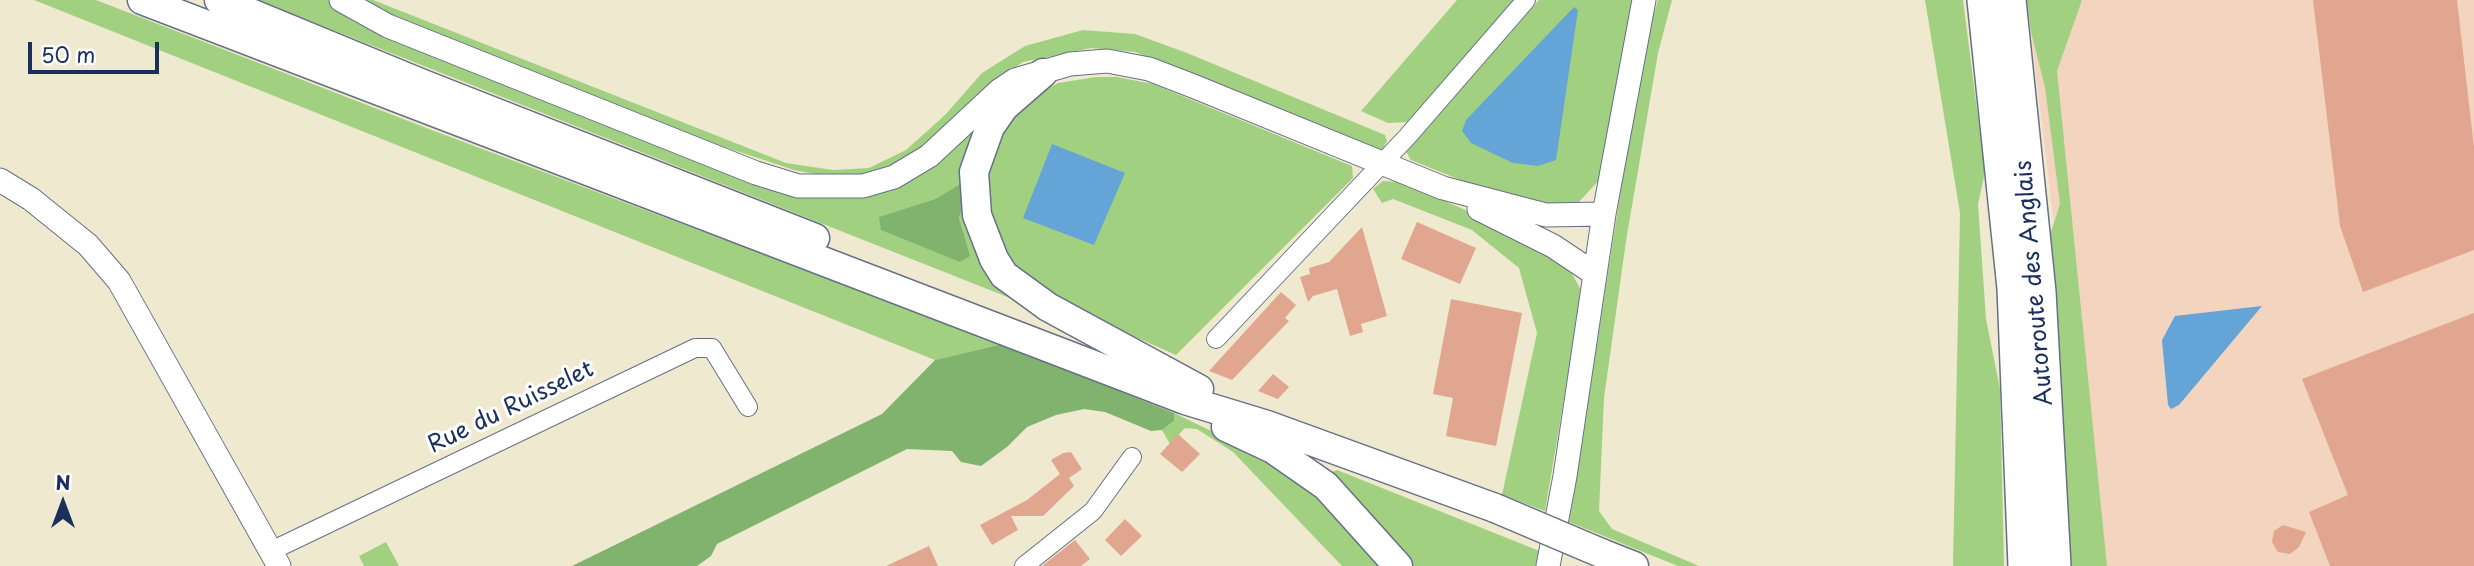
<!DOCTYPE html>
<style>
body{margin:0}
#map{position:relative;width:2474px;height:566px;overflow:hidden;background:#efe9cf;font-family:"Playpen Sans",sans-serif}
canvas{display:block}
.north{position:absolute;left:28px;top:468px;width:70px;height:70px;-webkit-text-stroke:5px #fff;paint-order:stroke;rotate:0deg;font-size:19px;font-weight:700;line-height:28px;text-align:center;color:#1b2f5e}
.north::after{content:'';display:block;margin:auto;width:24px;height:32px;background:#1b2f5e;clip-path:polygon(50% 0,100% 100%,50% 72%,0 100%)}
.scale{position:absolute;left:28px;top:42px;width:131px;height:32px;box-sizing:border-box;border:4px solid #1b2f5e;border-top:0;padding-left:9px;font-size:21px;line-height:24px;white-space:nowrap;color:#1b2f5e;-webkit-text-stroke:5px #fff;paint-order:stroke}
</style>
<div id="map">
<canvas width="2474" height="566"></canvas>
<div class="north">N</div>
<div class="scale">50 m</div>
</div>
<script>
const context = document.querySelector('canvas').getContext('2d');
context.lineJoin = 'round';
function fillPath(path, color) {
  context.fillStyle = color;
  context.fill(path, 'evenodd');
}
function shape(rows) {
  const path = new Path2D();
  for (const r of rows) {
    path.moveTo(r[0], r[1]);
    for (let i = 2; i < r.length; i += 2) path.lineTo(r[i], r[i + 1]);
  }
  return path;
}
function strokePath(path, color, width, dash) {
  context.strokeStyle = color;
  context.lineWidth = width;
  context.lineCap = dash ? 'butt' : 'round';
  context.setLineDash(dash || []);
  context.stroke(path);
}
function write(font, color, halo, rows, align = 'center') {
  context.font = font + ' "Playpen Sans",sans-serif';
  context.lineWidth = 6;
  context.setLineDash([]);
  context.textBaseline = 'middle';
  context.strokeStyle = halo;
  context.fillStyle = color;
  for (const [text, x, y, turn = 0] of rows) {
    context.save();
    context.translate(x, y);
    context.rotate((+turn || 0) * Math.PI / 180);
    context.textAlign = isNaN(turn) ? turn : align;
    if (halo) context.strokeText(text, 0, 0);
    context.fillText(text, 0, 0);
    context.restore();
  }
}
fillPath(shape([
 [2027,0,2474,0,2474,566,2095,566]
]), '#f3d4bf');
fillPath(shape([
 [34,0,96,0,429,129,1002,344,935,360],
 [257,0,331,0,829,197,976,127,965,181,935,199,880,217,969,255,959,218,963,207,993,276,1010,298],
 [353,0,373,0,786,163,833,170,869,168,906,150,945,115,982,73,1025,46,1083,30,1135,34,1187,53,1385,135,1387,141,1382,150,1371,148,1135,52,1091,48,1023,62,980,92,960,120,910,160,856,179,836,178,794,170,655,124],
 [1457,0,1516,0,1407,122,1388,123,1361,111],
 [1539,0,1633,0,1600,179,1577,204,1522,205,1411,160,1405,150],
 [1658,0,1672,0,1658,53,1626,241,1604,398,1599,511,1612,529,1699,566,1678,566,1569,522,1642,55],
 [1925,0,1963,0,1985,172,1978,204,1986,319,2000,389,2004,566,1953,566,1960,213],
 [2027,0,2082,0,2057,71,2107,566,2071,566,2050,235,2060,204,2045,87,2031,32],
 [1096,77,1117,77,1153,84,1352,166,1353,178,1176,355,1039,294,1006,257,986,215,986,166,1009,118,1032,97,1058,83],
 [1383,181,1397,182,1459,207,1547,252,1571,272,1582,292,1545,511,1502,495,1537,333,1519,268,1472,230,1393,199,1382,203,1373,189],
 [1174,413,1269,459,1332,506,1385,566,1342,566,1233,452,1197,429,1185,428,1170,444,1162,430,1174,421],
 [1337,470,1542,552,1539,566,1407,566,1341,491,1331,472],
 [386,542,399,566,364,566,359,556]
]), '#a1d180');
fillPath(shape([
 [965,181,963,207,959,218,970,256,960,262,881,230,879,217,935,199],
 [1002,344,1174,413,1174,421,1162,430,1151,431,1105,412,1084,409,1056,415,1027,427,1007,447,981,466,961,462,952,451,907,449,717,544,711,556,697,566,572,566,882,414,935,360]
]), '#80b36e');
fillPath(shape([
 [1574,7,1578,10,1556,160,1538,166,1513,163,1471,143,1462,131,1466,120],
 [1052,144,1125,173,1094,245,1023,218],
 [2262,306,2179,405,2171,409,2168,405,2162,340,2175,316]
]), '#64a4d6');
fillPath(shape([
 [2313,0,2457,0,2474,147,2474,250,2363,292,2340,226],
 [1417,222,1476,248,1460,284,1401,259],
 [1362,227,1387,316,1361,324,1363,332,1350,336,1337,289,1313,296,1308,302,1300,277,1310,274,1309,268,1329,262],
 [1281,292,1296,305,1285,318,1289,321,1232,380,1209,371],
 [1451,299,1522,313,1496,446,1446,436,1453,398,1433,394],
 [2474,313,2474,566,2330,566,2309,512,2348,495,2302,379],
 [1273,374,1289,387,1278,399,1258,391],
 [1178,434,1200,454,1182,472,1160,454],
 [1071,452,1082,469,1069,478,1074,486,1043,516,1011,516,1018,530,992,545,980,525,1027,500,1060,474,1051,460,1063,453],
 [1125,519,1142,536,1121,556,1105,540],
 [2283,525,2306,532,2299,547,2290,554,2278,552,2272,542,2274,531],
 [1075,540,1090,559,1081,566,1042,566],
 [929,546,938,566,886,566]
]), '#e1a68f');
const minor = shape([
 [1216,339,1407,137,1526,0],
 [271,551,695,348,712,348,748,407],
 [1024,566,1093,511,1132,457]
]);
const tertiary = shape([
 [341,0,388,26,756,173,798,186,863,186,894,177,929,156,1000,90,1015,80,1070,64,1107,61,1149,69,1193,86,1443,188,1546,215,1604,214],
 [0,180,31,199,88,245,119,281,279,566],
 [1479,209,1553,246,1595,274],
 [1548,566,1565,476,1604,214,1644,0]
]);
const primary = shape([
 [142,0,1185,400,1267,425,1495,508],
 [219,0,423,84,815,238],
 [1043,73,1004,107,990,127,974,172,977,215,994,259,1004,275,1048,307,1199,389],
 [1226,427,1273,449,1326,486,1398,566],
 [1601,553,1634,566]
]);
const motorway = shape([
 [1984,0,2014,288,2025,566],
 [2009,0,2039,292,2054,566]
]);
strokePath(minor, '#657086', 20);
strokePath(tertiary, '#657086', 25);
strokePath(primary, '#657086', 31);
strokePath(motorway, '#657086', 36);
strokePath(minor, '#fff', 18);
strokePath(tertiary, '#fff', 23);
strokePath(primary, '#fff', 28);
strokePath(motorway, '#fff', 33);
const primaryBridge = shape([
 [1495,508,1601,553]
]);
strokePath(primaryBridge, '#657086', 31, []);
strokePath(primaryBridge, '#fff', 28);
write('23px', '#1b2f5e', '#fff', [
 ["Autoroute des Anglais",2035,283,-95],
 ["Rue du Ruisselet",511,408,-26]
]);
</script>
